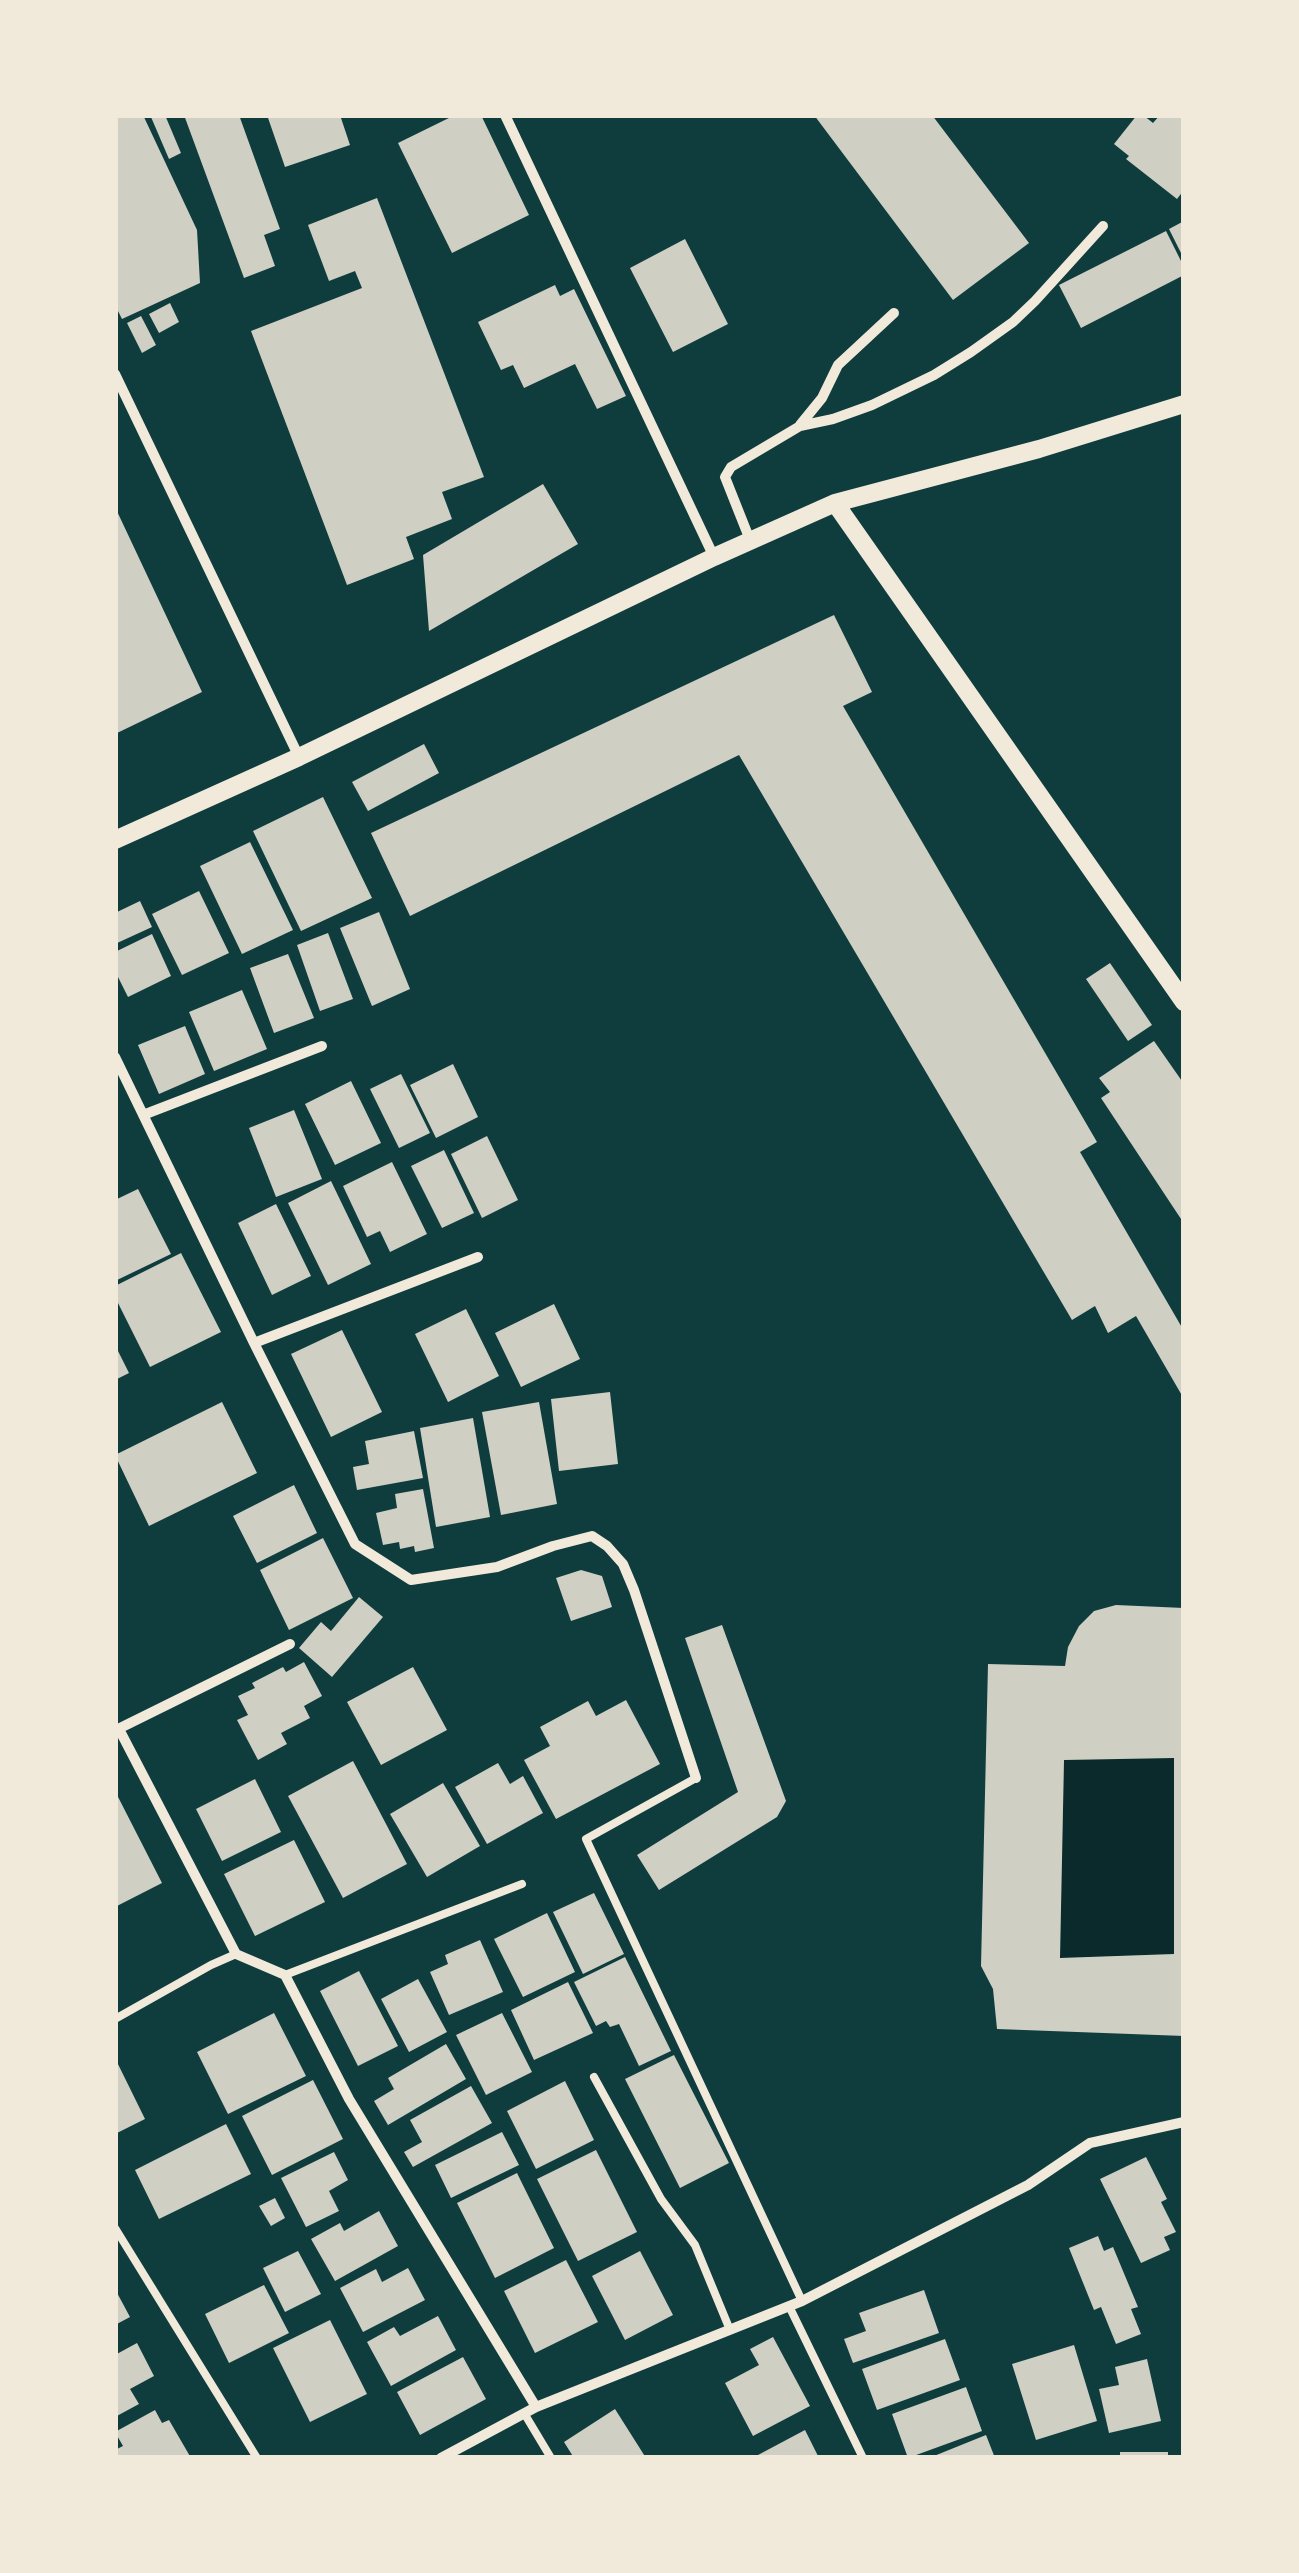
<!DOCTYPE html>
<style>
body{margin:0}
#map{position:relative;width:1299px;height:2573px;overflow:hidden;background:#0f3d3e;font-family:Spectral,serif}
canvas{display:block}
.frame{position:absolute;inset:0;border:118px solid #f1e9da;pointer-events:none}
</style>
<div id="map">
<canvas width="1299" height="2573"></canvas>
<div class="frame"></div>
</div>
<script>
const context = document.querySelector('canvas').getContext('2d');
context.lineJoin = 'round';
function fillPath(path, color) {
  context.fillStyle = color;
  context.fill(path, 'evenodd');
}
function shape(rows) {
  const path = new Path2D();
  for (const r of rows) {
    path.moveTo(r[0], r[1]);
    for (let i = 2; i < r.length; i += 2) path.lineTo(r[i], r[i + 1]);
  }
  return path;
}
function strokePath(path, color, width, dash) {
  context.strokeStyle = color;
  context.lineWidth = width;
  context.lineCap = dash ? 'butt' : 'round';
  context.setLineDash(dash || []);
  context.stroke(path);
}
fillPath(shape([
 [1174,1758,1174,1954,1060,1958,1064,1760]
]), '#0a2a2b');
fillPath(shape([
 [115,115,143,115,197,230,200,283,122,319,115,305],
 [154,115,165,115,181,153,169,159,151,117],
 [184,115,239,115,280,229,264,235,275,266,244,278],
 [267,115,340,115,350,145,285,167],
 [455,115,481,115,529,215,452,253,398,143],
 [814,115,932,115,1029,243,953,300],
 [1137,115,1143,115,1153,123,1160,115,1184,115,1184,190,1177,199,1126,159,1129,156,1114,144],
 [377,198,484,477,442,492,452,519,406,537,414,559,347,585,251,331,362,288,355,271,329,281,308,225],
 [1184,221,1184,259,1169,229],
 [1166,231,1184,267,1184,275,1081,328,1059,285],
 [685,239,728,324,673,352,630,268],
 [555,285,560,296,574,289,626,396,597,409,575,364,524,388,513,365,501,370,478,322],
 [170,303,179,322,159,333,149,314],
 [141,316,156,345,142,353,127,323],
 [543,484,578,544,429,631,423,555],
 [115,507,202,692,115,734],
 [834,615,872,692,843,706,1097,1142,1080,1152,1184,1331,1184,1399,1136,1316,1108,1333,1095,1306,1072,1320,739,755,410,916,371,833],
 [424,744,439,773,368,811,352,782],
 [323,797,372,898,301,931,253,831],
 [250,842,293,930,242,954,200,866],
 [199,891,229,953,182,975,152,914],
 [140,901,152,927,115,944,115,913],
 [379,912,410,989,372,1006,340,928],
 [328,933,353,999,320,1011,297,945],
 [152,934,171,976,128,997,115,971,115,952],
 [288,954,314,1018,274,1033,250,968],
 [1110,963,1152,1025,1128,1041,1086,979],
 [242,990,267,1049,214,1071,189,1012],
 [185,1026,205,1074,159,1094,138,1045],
 [1154,1041,1184,1084,1184,1217,1181,1219,1101,1098,1110,1092,1099,1078],
 [453,1064,478,1117,436,1138,410,1085],
 [401,1074,430,1133,399,1148,370,1089],
 [351,1081,381,1143,335,1165,305,1104],
 [294,1110,322,1179,276,1197,249,1128],
 [487,1136,518,1200,482,1218,451,1154],
 [444,1150,474,1213,442,1228,411,1166],
 [392,1162,427,1234,390,1252,380,1231,367,1237,343,1186],
 [331,1181,371,1264,328,1285,288,1203],
 [138,1189,171,1254,115,1281,115,1200],
 [276,1204,311,1276,272,1295,238,1223],
 [181,1253,221,1332,150,1367,115,1297,115,1286],
 [554,1304,580,1359,521,1387,495,1333],
 [466,1309,499,1376,448,1402,415,1334],
 [342,1330,382,1412,331,1437,291,1354],
 [115,1345,129,1373,115,1380],
 [610,1392,618,1464,559,1471,551,1399],
 [222,1402,257,1473,149,1526,115,1455],
 [539,1402,557,1504,501,1515,482,1412],
 [473,1418,490,1517,436,1527,420,1428],
 [414,1431,423,1478,357,1490,353,1467,369,1464,365,1441],
 [294,1485,317,1533,257,1563,233,1516],
 [423,1489,434,1548,415,1552,414,1546,400,1549,399,1542,383,1545,376,1513,397,1508,395,1494],
 [323,1538,353,1598,289,1630,260,1570],
 [581,1570,602,1576,612,1607,571,1621,556,1578],
 [359,1597,383,1617,332,1677,299,1648,321,1622,331,1631],
 [1116,1605,1184,1608,1184,2036,997,2029,993,1989,981,1966,988,1664,1065,1666,1068,1647,1079,1626,1094,1611],
 [1174,1758,1174,1954,1060,1958,1064,1760],
 [722,1625,786,1801,777,1817,659,1890,637,1855,738,1792,685,1638],
 [304,1662,322,1696,304,1706,310,1718,281,1733,287,1744,258,1760,237,1720,248,1715,238,1696,255,1688,252,1683,283,1667,286,1672],
 [413,1667,447,1730,381,1765,347,1702],
 [626,1700,660,1764,556,1819,524,1760,550,1746,540,1727,588,1701,596,1716],
 [353,1761,407,1864,343,1898,288,1796],
 [498,1763,510,1784,523,1776,543,1813,487,1844,455,1787],
 [255,1779,281,1832,222,1861,196,1809],
 [443,1783,480,1846,427,1877,390,1814],
 [115,1791,162,1883,115,1907],
 [294,1840,325,1902,255,1936,224,1874],
 [594,1893,624,1954,583,1974,553,1912],
 [547,1913,575,1972,523,1997,494,1939],
 [480,1940,503,1992,449,2015,430,1972,448,1964,445,1955],
 [625,1957,671,2051,639,2066,619,2024,610,2027,606,2021,596,2026,574,1982],
 [359,1971,398,2046,358,2066,320,1991],
 [418,1979,447,2032,409,2052,381,1999],
 [568,1982,593,2033,534,2060,511,2010],
 [274,2013,306,2076,228,2114,197,2052],
 [502,2013,532,2072,486,2095,456,2035],
 [446,2044,466,2079,388,2125,374,2101,394,2089,388,2078],
 [674,2055,729,2163,680,2188,625,2079],
 [115,2058,145,2119,115,2134],
 [313,2080,343,2139,272,2175,242,2116],
 [565,2081,594,2140,536,2169,507,2111],
 [471,2086,492,2123,413,2167,404,2152,422,2142,410,2120],
 [226,2124,251,2174,159,2219,135,2170],
 [502,2132,519,2165,451,2198,435,2165],
 [596,2150,637,2232,578,2261,537,2179],
 [334,2152,348,2180,329,2191,339,2211,306,2227,281,2178],
 [1146,2157,1167,2199,1161,2202,1176,2232,1164,2237,1170,2250,1141,2263,1100,2179],
 [517,2173,554,2248,495,2278,457,2203],
 [275,2198,285,2218,271,2226,259,2206],
 [379,2211,398,2246,335,2281,311,2239,340,2223,344,2231],
 [1098,2236,1104,2251,1113,2247,1138,2307,1131,2309,1141,2334,1116,2344,1101,2307,1094,2310,1069,2248],
 [298,2251,321,2294,285,2312,263,2268],
 [640,2251,673,2315,625,2340,592,2276],
 [566,2260,598,2322,535,2353,504,2291],
 [408,2268,425,2300,363,2332,340,2288,376,2269,382,2282],
 [264,2285,289,2333,229,2363,205,2314],
 [115,2289,130,2317,115,2325],
 [924,2290,939,2333,853,2363,844,2339,866,2331,859,2313],
 [438,2316,456,2350,391,2386,367,2342,394,2327,400,2336],
 [330,2320,367,2394,310,2422,273,2348],
 [773,2337,810,2406,753,2436,725,2383,759,2365,750,2349],
 [945,2339,960,2380,877,2410,862,2369],
 [137,2343,154,2376,130,2389,139,2404,115,2417,115,2355],
 [1074,2345,1097,2421,1036,2440,1012,2364],
 [463,2357,486,2399,420,2435,397,2392],
 [1147,2359,1161,2421,1109,2433,1099,2389,1119,2385,1115,2367],
 [966,2387,982,2431,908,2458,892,2414],
 [615,2409,646,2458,574,2458,564,2442],
 [155,2410,162,2423,169,2420,191,2458,118,2458,115,2450,123,2446,115,2432],
 [805,2430,819,2458,760,2458,758,2455],
 [986,2435,995,2458,929,2458],
 [1120,2452,1168,2452,1168,2458,1120,2458]
]), '#cfcfc3');
strokePath(shape([
 [696,1778,586,1839,802,2301],
 [285,1975,522,1884],
 [115,2019,211,1965,236,1954],
 [594,2077,661,2199,695,2245,730,2330],
 [115,2228,257,2458],
 [789,2306,863,2458],
 [524,2413,551,2458]
]), '#f1e9da', 8);
strokePath(shape([
 [505,115,714,557],
 [115,374,299,757],
 [800,425,822,398,838,365,894,313],
 [750,540,725,477,731,467,800,426,833,419,872,405,934,375,971,352,1013,322,1035,301,1103,226],
 [115,1057,254,1343,355,1544,411,1580,497,1567,553,1546,592,1536,607,1546,623,1564,634,1590,696,1778],
 [143,1115,322,1046],
 [254,1343,478,1257],
 [119,1729,236,1954,285,1975,349,2099,536,2407],
 [116,1730,290,1644],
 [441,2458,536,2407,802,2301,1028,2185,1090,2143,1184,2122]
]), '#f1e9da', 10);
strokePath(shape([
 [835,503,1184,1002],
 [115,840,299,757,714,557,835,503,1039,449,1184,404]
]), '#f1e9da', 18);
</script>
